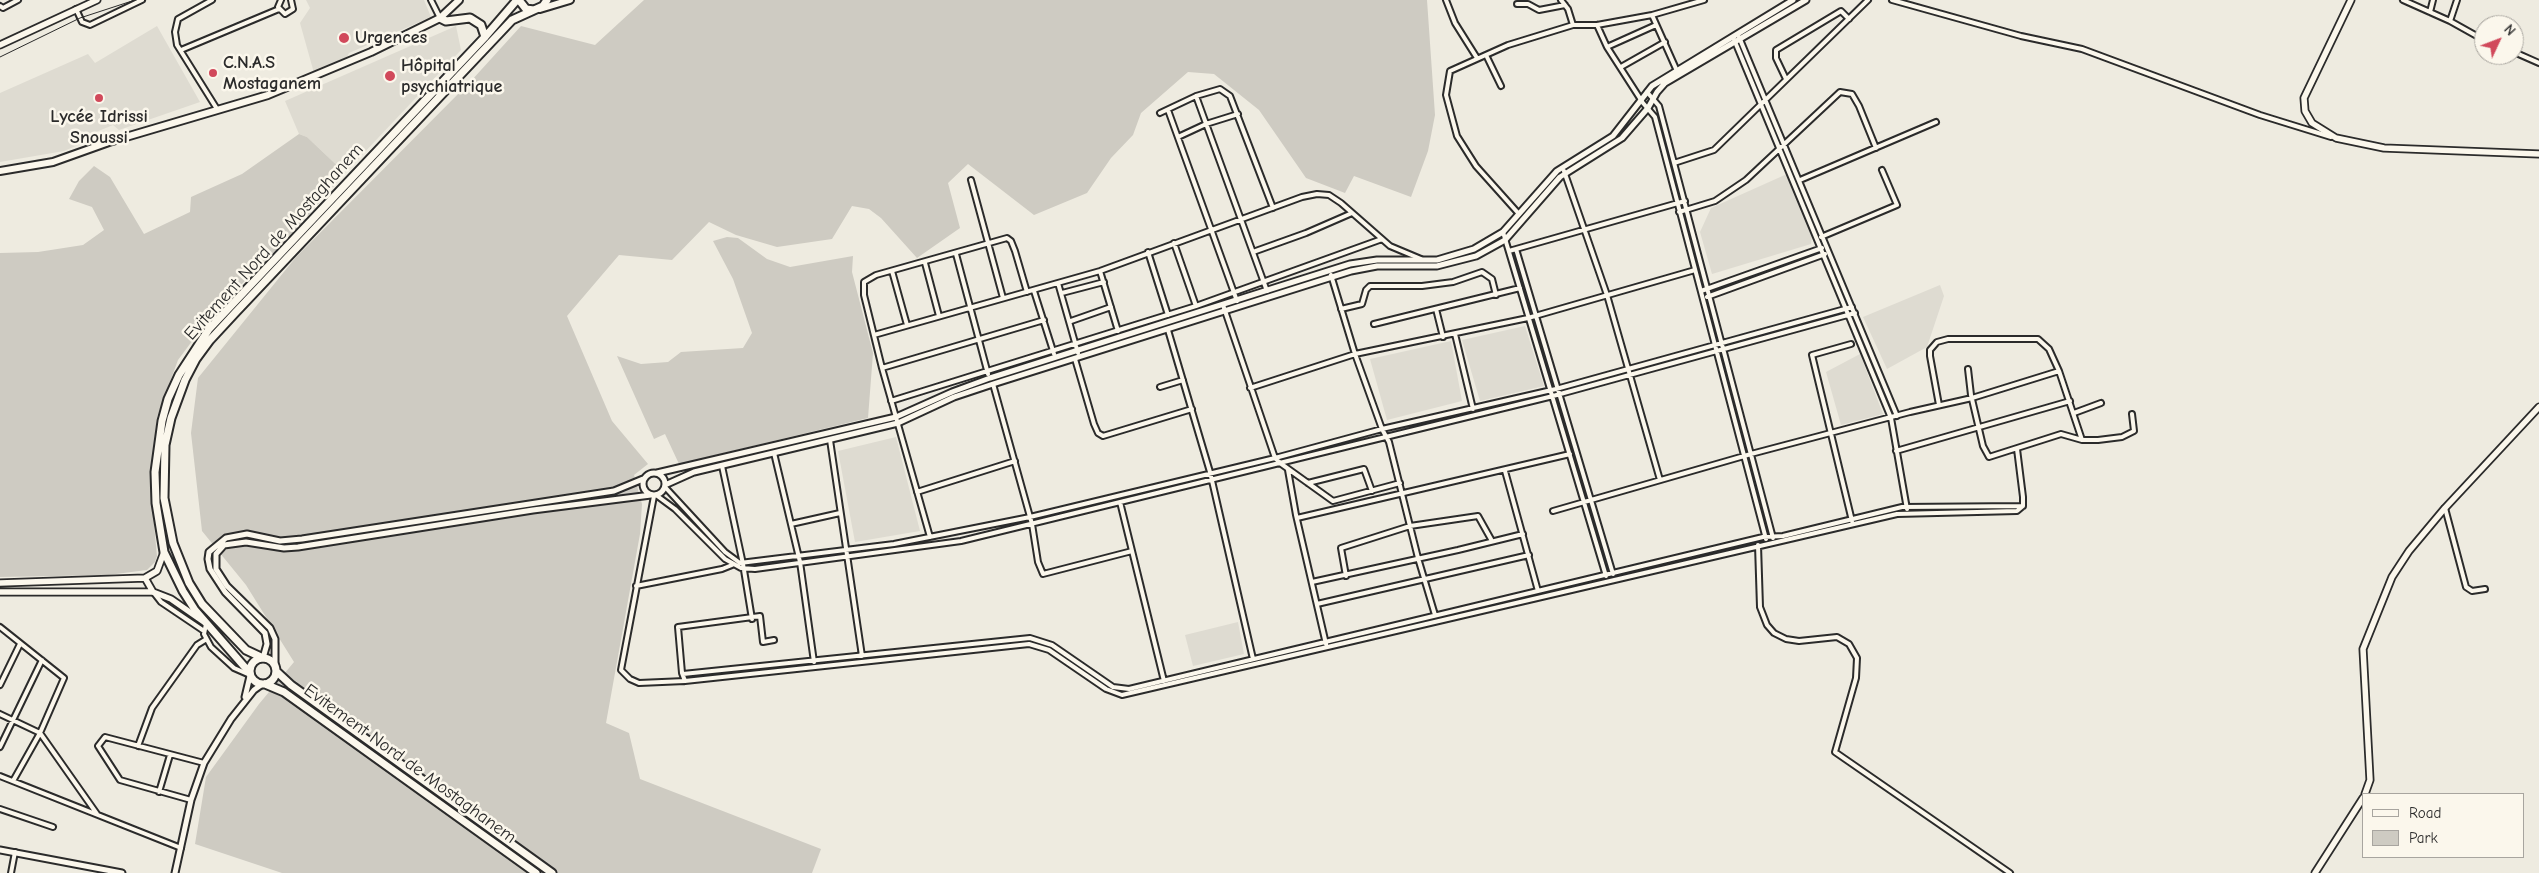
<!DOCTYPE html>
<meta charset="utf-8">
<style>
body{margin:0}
#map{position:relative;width:2539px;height:873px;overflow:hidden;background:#eeebe0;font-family:"Comic Neue",sans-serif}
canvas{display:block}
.legend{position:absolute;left:2362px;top:793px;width:162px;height:65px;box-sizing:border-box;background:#fbf7ec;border:1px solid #a8a59f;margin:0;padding:6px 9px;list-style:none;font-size:15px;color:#2b2b2b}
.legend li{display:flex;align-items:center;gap:10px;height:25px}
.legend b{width:25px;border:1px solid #a8a59f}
.north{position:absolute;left:2474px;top:15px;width:50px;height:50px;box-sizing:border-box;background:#fbf7ec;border:1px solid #a8a59f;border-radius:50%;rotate:47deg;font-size:14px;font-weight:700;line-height:20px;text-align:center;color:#2b2b2b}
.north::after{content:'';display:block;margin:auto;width:18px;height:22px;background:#d1495b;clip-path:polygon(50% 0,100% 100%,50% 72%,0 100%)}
</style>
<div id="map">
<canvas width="2539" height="873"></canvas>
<ul class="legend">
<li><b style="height:6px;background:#fbf7ec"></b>Road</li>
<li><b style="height:14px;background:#cecbc2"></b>Park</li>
</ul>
<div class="north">N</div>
</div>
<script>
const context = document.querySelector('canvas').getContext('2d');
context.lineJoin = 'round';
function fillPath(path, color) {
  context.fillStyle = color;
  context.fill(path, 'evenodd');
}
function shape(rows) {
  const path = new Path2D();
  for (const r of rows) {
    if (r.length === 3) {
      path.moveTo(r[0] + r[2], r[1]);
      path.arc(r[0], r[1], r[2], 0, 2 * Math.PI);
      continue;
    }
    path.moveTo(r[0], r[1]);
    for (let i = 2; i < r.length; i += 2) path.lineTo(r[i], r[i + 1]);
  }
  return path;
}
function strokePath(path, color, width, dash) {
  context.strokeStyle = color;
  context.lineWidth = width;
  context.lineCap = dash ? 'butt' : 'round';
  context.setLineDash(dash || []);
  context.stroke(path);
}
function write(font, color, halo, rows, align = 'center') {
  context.font = font + ' "Comic Neue",sans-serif';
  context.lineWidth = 5;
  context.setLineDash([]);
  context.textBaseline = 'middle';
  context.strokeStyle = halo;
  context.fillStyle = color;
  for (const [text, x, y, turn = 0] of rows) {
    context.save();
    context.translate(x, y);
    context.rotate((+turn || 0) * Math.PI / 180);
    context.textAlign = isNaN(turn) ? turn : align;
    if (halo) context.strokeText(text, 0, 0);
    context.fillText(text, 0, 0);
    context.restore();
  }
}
fillPath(shape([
 [306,0,424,0,431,17,349,53,346,59,314,73,300,23,310,8],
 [157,26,200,102,119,130,113,125,84,137,83,143,64,151,0,162,0,93,88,54,95,63],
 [456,26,461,50,345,173,307,137,299,134,285,101],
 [1787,174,1812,235,1811,244,1712,274,1700,232,1711,208],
 [1940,285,1944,296,1927,347,1887,369,1863,317],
 [1525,326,1544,386,1480,401,1462,340],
 [1451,341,1462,401,1387,420,1370,359],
 [1860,354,1883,414,1841,425,1826,372],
 [896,437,920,531,855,542,838,451],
 [1238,622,1244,654,1193,666,1185,635]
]), '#dedbd1');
fillPath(shape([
 [644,0,1427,0,1435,115,1428,151,1411,197,1354,176,1345,193,1306,178,1259,110,1214,74,1188,72,1141,113,1133,135,1111,158,1087,193,1034,215,968,164,948,183,960,228,917,258,881,218,869,209,852,206,832,239,777,247,736,235,709,222,672,260,619,255,567,316,612,421,648,464,634,475,642,504,640,534,606,723,629,733,640,779,821,849,812,873,282,873,195,844,206,777,259,704,294,662,246,585,202,531,191,433,198,378,296,257,471,81,521,26,595,45],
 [299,134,307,137,345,173,287,240,216,309,178,360,157,417,150,481,157,556,155,562,147,570,108,575,0,577,0,253,38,252,83,245,104,230,92,207,69,199,79,181,94,166,110,177,144,234,190,212,191,197,242,174],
 [727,237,738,238,767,259,790,267,853,256,852,272,873,353,868,418,679,464,665,434,654,439,617,356,641,364,668,362,681,352,743,348,752,333,733,279,713,241]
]), '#cecbc2');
const minor = shape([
 [212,0,178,19,175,32,177,45,217,109],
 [281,0,278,7,285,14,293,9,291,0],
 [431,0,440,18],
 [1446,0,1455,23,1477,58],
 [1561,0,1568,9,1573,25],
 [1892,0,2021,36,2082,49,2260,115,2331,137],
 [2403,0,2450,21,2484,40],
 [1517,4,1528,4,1539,10,1565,5],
 [0,6,3,8,18,0],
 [76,9,82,22,90,25,142,0],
 [2430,12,2433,0],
 [2450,21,2457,0],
 [1597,25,1607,47,1643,103,1655,117,1766,539],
 [1733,37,1891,418,1907,509],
 [1739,37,1897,416],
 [1607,47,1656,25],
 [181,50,279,9],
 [2514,52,2539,63],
 [1486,55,1501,86],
 [1621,67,1665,42],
 [1677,71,1652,15,1704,0],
 [1786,79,1776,58,1776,50,1841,11,1849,19],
 [1647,92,1659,106,1773,538],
 [1196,96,1267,291],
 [1168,110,1237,301],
 [1160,113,1196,96,1220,89,1230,96,1273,208],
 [1178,137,1206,124,1238,114],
 [1674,163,1714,150,1868,0],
 [1564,171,1607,295,1660,480],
 [971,180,1003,298],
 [1800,180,1936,122],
 [1679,212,1715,201,1746,180,1840,92,1852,94,1859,106,1876,148],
 [1519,214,1476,166,1457,136,1446,95,1450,71,1508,45,1573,25,1597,25,1652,15],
 [1503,232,1606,576],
 [1821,237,1897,205,1882,170],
 [1174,243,1196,306],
 [1516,249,1613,574],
 [1509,251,1685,201],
 [1148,252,1168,315],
 [1253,252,1306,233,1352,213],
 [956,254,988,374],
 [925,263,939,316],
 [892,271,907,325],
 [1100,271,1118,331],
 [1331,275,1355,354,1382,429,1389,442,1418,558,1435,615],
 [1058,283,1078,353],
 [1034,291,1054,354],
 [1701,291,1822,248],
 [1062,293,1104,282],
 [1707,297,1825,254],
 [1223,305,1275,458,1280,463,1333,501,1400,483],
 [1341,309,1362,304,1366,290,1370,286,1422,286,1453,282,1482,272,1492,279,1496,295],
 [1436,309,1443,337],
 [1071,321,1111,307],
 [1374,324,1520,288],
 [1168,330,1210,472,1253,659],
 [1455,334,1473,409],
 [874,335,1100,271,1302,197,1317,194,1329,195,1341,203,1390,246,1421,259],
 [1851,344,1812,355,1852,521],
 [1075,359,1094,424,1098,433,1103,436,1192,409],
 [882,368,1044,320],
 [1968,369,1971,395,1983,446,1989,457,2061,434,2082,440,2098,440,2122,437,2134,431,2132,414],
 [993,384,1032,524,1038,562,1043,574,1132,551],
 [1160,387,1183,380],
 [1250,388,1355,354,1528,318,1695,270],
 [891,401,1196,306,1382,239],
 [1939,405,1930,356,1930,350,1937,342,1948,339,2038,339,2049,349,2059,371,2082,440],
 [2074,413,2101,403],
 [830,440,862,656],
 [1896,451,2070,401],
 [774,453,800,562,814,662],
 [722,466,743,564,752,619],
 [1288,470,1296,515,1326,644],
 [1505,471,1538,591],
 [1308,483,1364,469,1372,491],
 [665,487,725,552,740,563,894,544,1030,517,1275,458,1382,429,1556,389,1852,307],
 [917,492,1015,461],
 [656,495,675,509,725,559,741,568,755,569,961,541,1553,396,1855,313],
 [654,496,621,670,630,679,639,683,685,681,1029,644,1049,650,1106,689,1122,695,1897,514,2017,511,2023,506,2023,497,2017,449],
 [1120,502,1164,681],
 [2445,508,2466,587,2472,591,2485,589],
 [1553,511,1751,454,1910,412,1972,398,2059,371],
 [1297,518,1570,454],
 [791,524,840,513],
 [930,537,882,368,864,295,864,282,876,275,1007,238,1011,241,1015,251,1027,292],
 [1758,545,1760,607,1767,625,1774,633,1786,639,1799,641,1837,637,1849,644,1857,658,1856,678,1835,752,2010,873],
 [1346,576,1341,548,1410,526,1478,516,1492,541],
 [1312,582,1458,550,1523,534],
 [636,586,722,569,732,565],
 [154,593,161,602,204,631],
 [1317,604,1529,555],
 [206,624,204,634,211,647,234,668,250,675],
 [0,627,64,678,40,733,13,781],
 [683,674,1030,638,1052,645,1113,687,1129,689,1763,537,1783,536,1902,507,2023,506],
 [685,681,682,673,678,627,760,616,763,642,774,640],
 [0,685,20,644],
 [0,714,40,733,97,814],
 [138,746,152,708,197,645,205,640],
 [0,747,42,660],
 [0,776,181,848],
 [159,792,170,755],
 [191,800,120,780,98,746,105,737,204,763],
 [0,809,53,827],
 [11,873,15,852]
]);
const tertiary = shape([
 [654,484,11],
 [657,473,896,417,952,392,990,378,1350,264,1377,260,1437,260,1474,249,1503,232,1557,171,1613,136,1652,86,1793,0],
 [665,485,694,472,898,423,954,397,993,384,1351,271,1377,266,1437,266,1476,256,1505,240,1560,177,1622,138,1648,108,1657,92,1665,83,1806,0],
 [263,658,267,644,265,633,225,592,210,569,208,559,209,552,226,538,247,534,280,541,302,539,614,491,643,479],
 [275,666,275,639,270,628,227,586,216,569,216,554,224,545,246,542,284,548,298,547,533,510,651,495],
 [245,697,250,676],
 [0,850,122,873],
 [175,873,191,800,204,763,231,719,254,690,261,685]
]);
const secondary = shape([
 [2351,0,2304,98,2305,111,2312,123,2336,138,2384,148,2539,154],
 [0,45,97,0],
 [145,578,153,592],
 [0,583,145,578,157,571,164,552],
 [0,592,153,592,171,599,204,622],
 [2365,794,2370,780,2363,649,2392,577,2409,551,2445,508,2539,407],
 [2315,873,2363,798]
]);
const primary = shape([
 [540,9,570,0],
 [0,171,53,162,109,142,268,95,371,52,440,18,459,0]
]);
const trunk = shape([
 [519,0,526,9,534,10,543,6,547,0],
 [440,18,446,21,470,18,481,25,485,37],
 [263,671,13],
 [263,658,246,650,202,604,189,583,173,543,164,498,165,445,171,418,185,380,196,359,210,340,235,313,512,20,534,10],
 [276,671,291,685,552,873],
 [249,672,195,610,183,591,164,552,156,503,155,472,162,421,168,399,179,375,209,329,485,37,517,0],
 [265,684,284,692,536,873]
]);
strokePath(minor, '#2b2b2b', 8);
strokePath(tertiary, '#2b2b2b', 9);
strokePath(secondary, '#2b2b2b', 9);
strokePath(primary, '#2b2b2b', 10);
strokePath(trunk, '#2b2b2b', 11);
strokePath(minor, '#fbf7ec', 4);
strokePath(tertiary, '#fbf7ec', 5);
strokePath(secondary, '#fbf7ec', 5.5);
strokePath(primary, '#fbf7ec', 6);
strokePath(trunk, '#fbf7ec', 7);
strokePath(shape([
 [0,57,80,18,135,0]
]), '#2b2b2b', 1);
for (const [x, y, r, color] of [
 [344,38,6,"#d1495b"],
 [213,73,5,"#d1495b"],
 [390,76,6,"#d1495b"],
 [99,98,5,"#d1495b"]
]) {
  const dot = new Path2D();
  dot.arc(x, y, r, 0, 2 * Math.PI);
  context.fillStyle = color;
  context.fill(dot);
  strokePath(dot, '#fbf7ec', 2);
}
write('bold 18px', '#2b2b2b', '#fbf7ec', [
 ["Urgences",355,38],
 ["C.N.A.S",223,63],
 ["Mostaganem",223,84],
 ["Hôpital",401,66],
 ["psychiatrique",401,87],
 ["Lycée Idrissi",99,117,"center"],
 ["Snoussi",99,138,"center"]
], 'left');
write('18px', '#2b2b2b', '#fbf7ec', [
 ["Evitement Nord de Mostaghanem",274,242,-48],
 ["Evitement Nord de Mostaghanem",410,764,36]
]);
</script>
